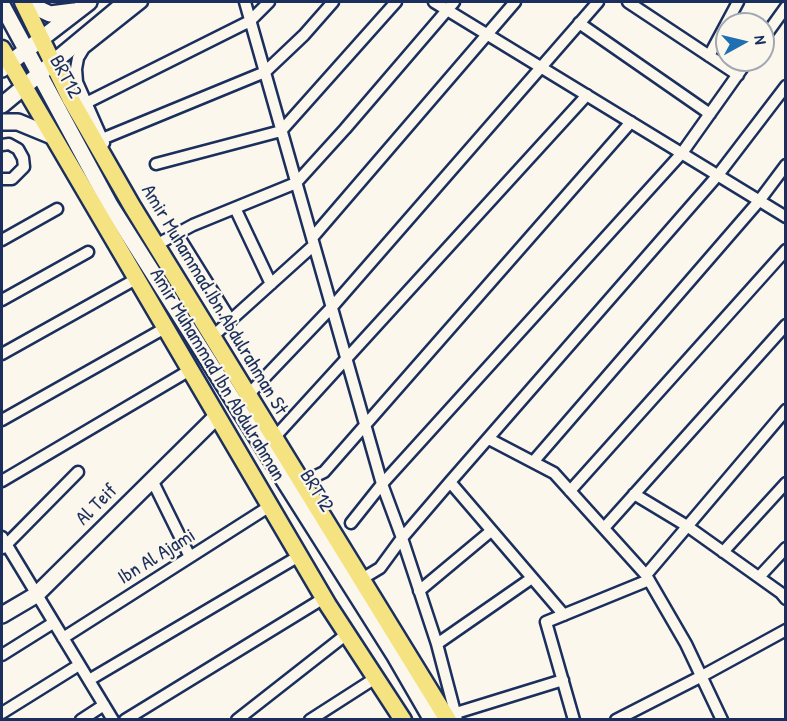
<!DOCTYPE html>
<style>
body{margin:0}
#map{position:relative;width:787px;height:721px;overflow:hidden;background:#fbf7ec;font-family:"Patrick Hand",sans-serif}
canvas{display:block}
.frame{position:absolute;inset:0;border:3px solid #1b2f5e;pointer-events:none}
.north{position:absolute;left:715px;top:12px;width:60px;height:60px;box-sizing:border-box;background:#fbf7ec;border:2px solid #a1a7b3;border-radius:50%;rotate:82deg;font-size:16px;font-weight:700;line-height:24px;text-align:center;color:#1b2f5e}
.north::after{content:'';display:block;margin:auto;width:21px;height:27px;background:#1f6fb2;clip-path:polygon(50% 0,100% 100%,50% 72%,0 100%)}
</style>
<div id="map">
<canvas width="787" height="721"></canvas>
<div class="frame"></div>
<div class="north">N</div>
</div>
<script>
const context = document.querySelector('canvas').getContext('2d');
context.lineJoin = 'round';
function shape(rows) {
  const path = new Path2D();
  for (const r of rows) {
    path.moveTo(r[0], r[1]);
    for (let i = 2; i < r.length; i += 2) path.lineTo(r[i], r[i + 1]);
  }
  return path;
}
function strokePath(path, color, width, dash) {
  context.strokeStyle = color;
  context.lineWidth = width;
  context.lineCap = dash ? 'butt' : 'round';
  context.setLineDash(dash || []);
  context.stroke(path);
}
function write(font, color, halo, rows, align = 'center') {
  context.font = font + ' "Patrick Hand",sans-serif';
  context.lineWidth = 4.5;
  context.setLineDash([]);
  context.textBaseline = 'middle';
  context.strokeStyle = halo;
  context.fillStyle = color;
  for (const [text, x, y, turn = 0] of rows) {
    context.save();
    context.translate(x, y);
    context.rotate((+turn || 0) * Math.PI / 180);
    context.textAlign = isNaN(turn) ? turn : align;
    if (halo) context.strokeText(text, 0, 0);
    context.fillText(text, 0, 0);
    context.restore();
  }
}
const street = shape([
 [245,2,382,484,402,538,437,644,457,720],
 [434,2,786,217],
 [628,2,738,75],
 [579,23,710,114],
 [763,39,786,7],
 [709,56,738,2],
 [86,103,250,21,269,2],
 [102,139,265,72,304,35,333,2],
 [104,143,77,82,76,69,78,58,84,48,142,2],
 [2,145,9,144,18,149,23,158,24,167,12,179,2,179],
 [156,164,281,131,396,2],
 [235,208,271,284],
 [177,234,231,321],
 [312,238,515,2],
 [2,240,57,209],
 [156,245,193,225,296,183,345,129,454,2],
 [2,300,88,252],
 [212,337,314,245],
 [2,354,136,279],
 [248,395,332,307,598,2],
 [2,420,165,328],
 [274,438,587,95],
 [489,439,554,473,646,575,686,644,722,720],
 [533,462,759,201,786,165],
 [152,480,190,557],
 [2,481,190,370],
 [450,482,564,615],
 [301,483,324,472,631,122],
 [570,491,786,250],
 [634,494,687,526,781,593,786,599],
 [351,523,382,484,682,153,748,60],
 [604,528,786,325],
 [2,537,113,720],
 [3,548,78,472],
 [723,552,786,483],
 [646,575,786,410],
 [759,577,786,548],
 [360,580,380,568,402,538,450,482,718,175,786,86],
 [419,591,491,531],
 [63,638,270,506],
 [437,644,532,578],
 [2,655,53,623],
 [89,680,299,556],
 [2,713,79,665],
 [456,713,563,680],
 [81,720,104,705],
 [125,720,324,598],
 [237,720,348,633],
 [310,720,377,677],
 [574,720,546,622,649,580],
 [616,720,702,676,786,630]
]);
const secondary = shape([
 [28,2,31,5,50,14,74,11],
 [2,5,110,205,395,656,432,720],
 [2,69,89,2],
 [2,105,126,2],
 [2,122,18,122,52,136],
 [2,615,36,595,217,416]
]);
const primary = shape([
 [23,2,70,98,132,206,448,720],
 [2,49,328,605,403,720]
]);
strokePath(street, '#1b2f5e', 15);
strokePath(secondary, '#1b2f5e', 20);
strokePath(primary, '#1b2f5e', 21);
strokePath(street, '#fbf7ec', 10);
strokePath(secondary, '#fbf7ec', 15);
strokePath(primary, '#f5e382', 16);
write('20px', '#1b2f5e', '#fbf7ec', [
 ["BRT12",65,77,61],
 ["Amir Muhammad Ibn Abdulrahman St",214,300,59],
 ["Amir Muhammad Ibn Abdulrahman",217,375,59],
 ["BRT12",316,491,58],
 ["Al Teif",97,505,-45],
 ["Ibn Al Ajami",157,557,-32]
]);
</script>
